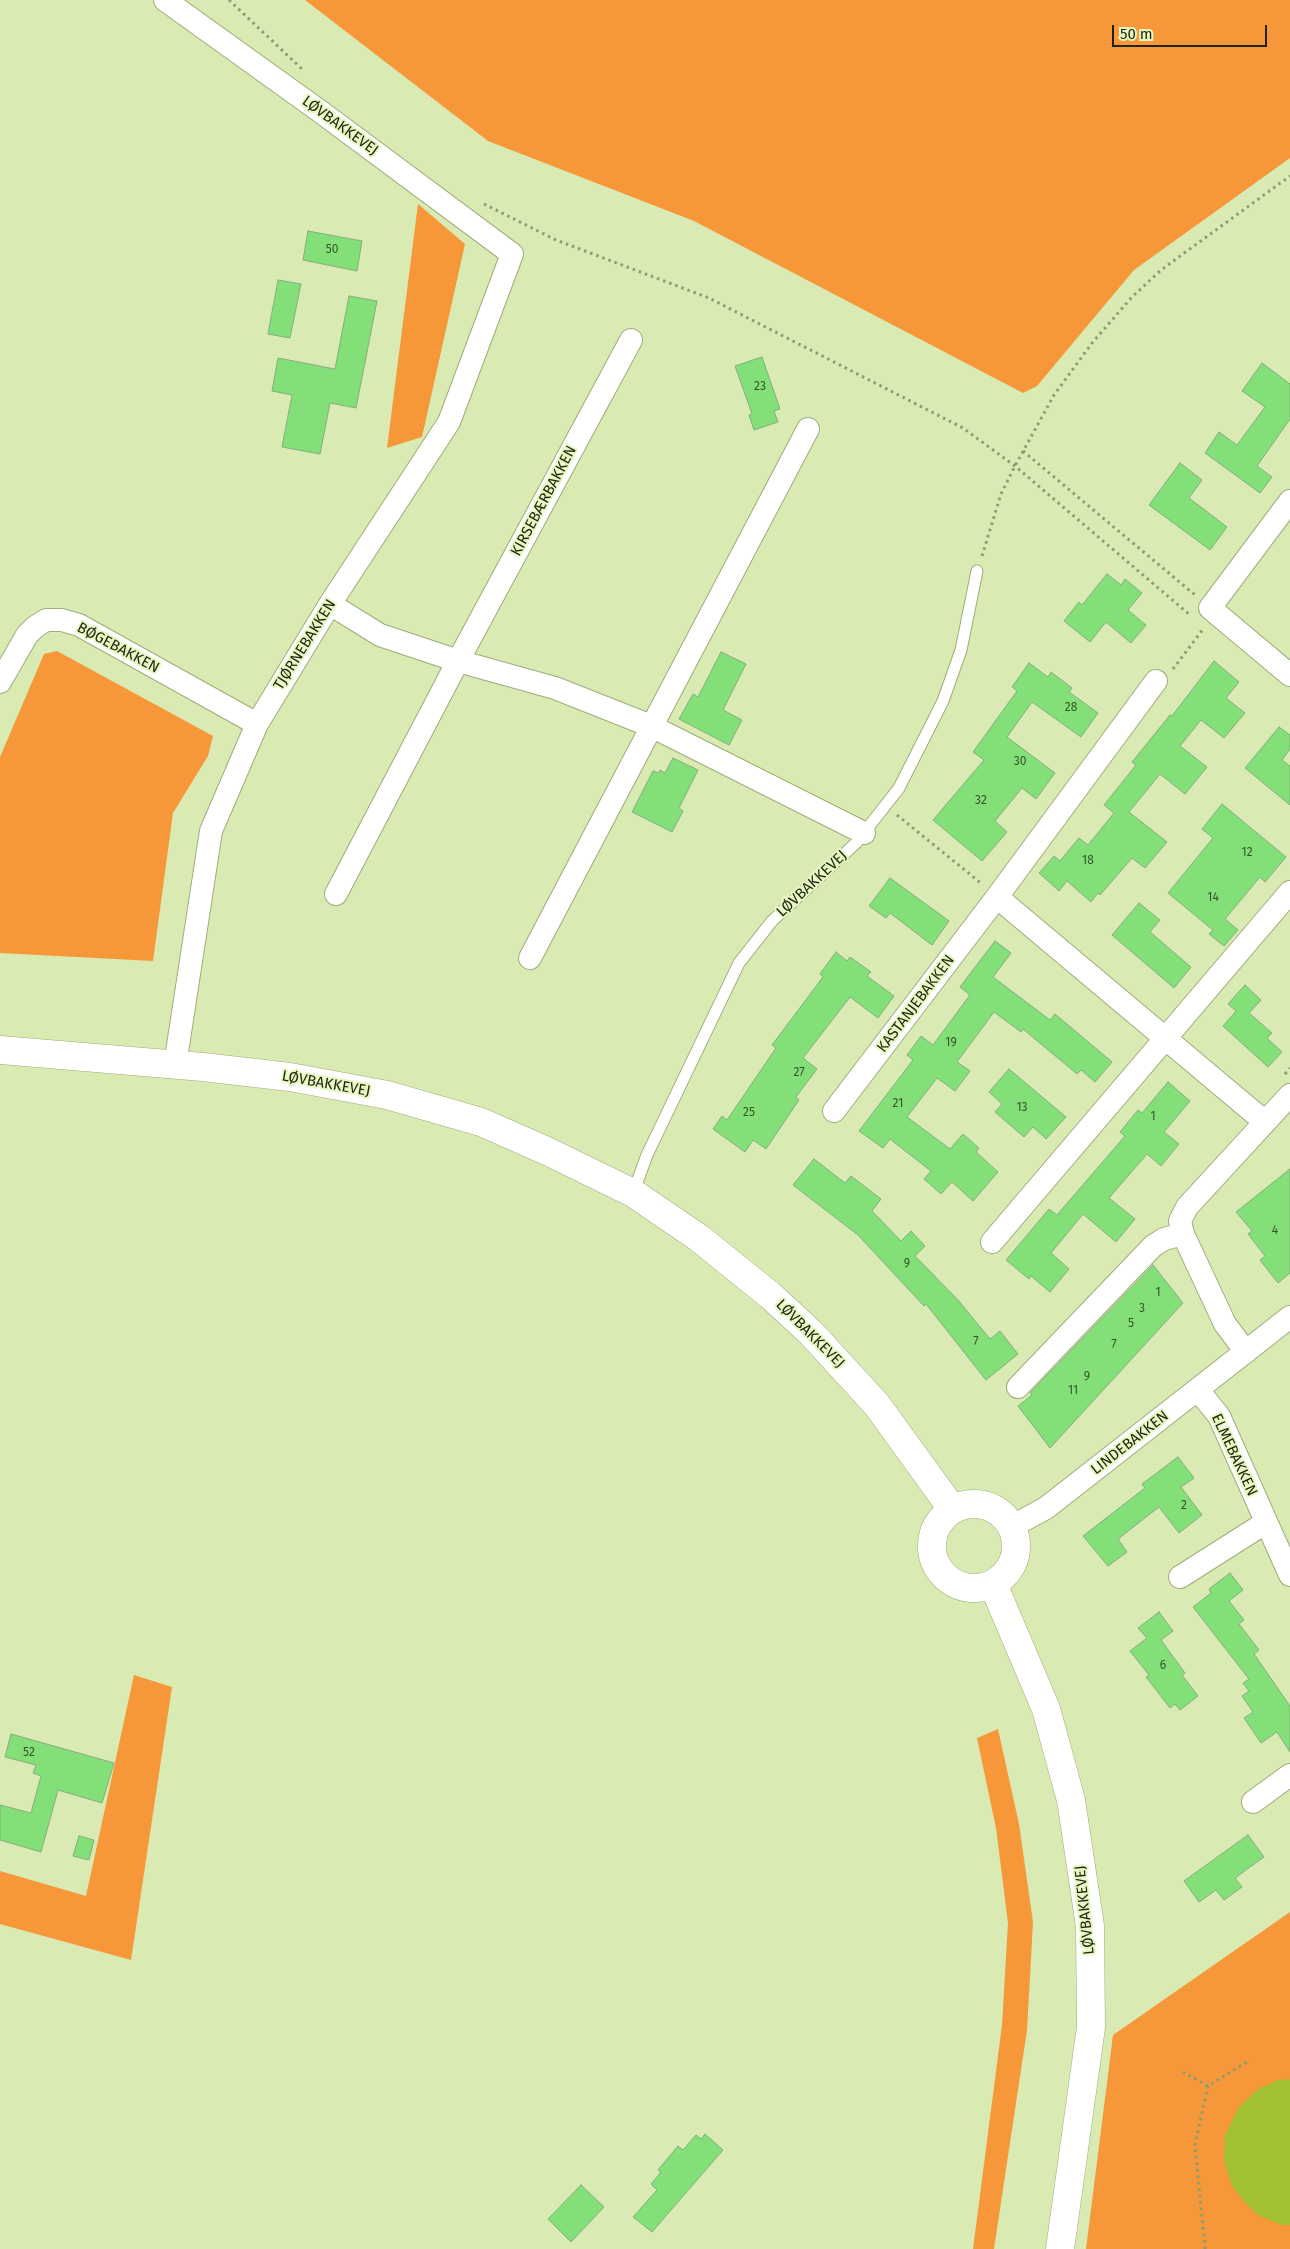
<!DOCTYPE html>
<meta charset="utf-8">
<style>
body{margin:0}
#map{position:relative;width:1290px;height:2249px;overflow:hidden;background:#d9eab3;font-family:"Fira Sans",sans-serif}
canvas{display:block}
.scale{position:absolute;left:1112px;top:25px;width:155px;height:22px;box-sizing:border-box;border:2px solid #1f2410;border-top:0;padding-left:6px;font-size:15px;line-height:18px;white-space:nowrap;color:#1f2410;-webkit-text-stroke:4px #e6f7c0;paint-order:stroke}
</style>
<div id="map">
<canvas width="1290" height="2249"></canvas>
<div class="scale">50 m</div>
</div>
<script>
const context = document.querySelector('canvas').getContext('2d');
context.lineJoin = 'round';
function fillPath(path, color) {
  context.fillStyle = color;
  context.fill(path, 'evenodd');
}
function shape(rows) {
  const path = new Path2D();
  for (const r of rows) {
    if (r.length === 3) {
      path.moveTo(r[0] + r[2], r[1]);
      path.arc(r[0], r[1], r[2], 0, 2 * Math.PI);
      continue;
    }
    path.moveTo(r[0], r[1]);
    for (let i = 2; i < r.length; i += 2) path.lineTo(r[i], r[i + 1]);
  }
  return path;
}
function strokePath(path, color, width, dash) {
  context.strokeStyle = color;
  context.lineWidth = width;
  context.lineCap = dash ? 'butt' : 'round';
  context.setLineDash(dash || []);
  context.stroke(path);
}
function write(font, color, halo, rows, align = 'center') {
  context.font = font + ' "Fira Sans",sans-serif';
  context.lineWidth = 4;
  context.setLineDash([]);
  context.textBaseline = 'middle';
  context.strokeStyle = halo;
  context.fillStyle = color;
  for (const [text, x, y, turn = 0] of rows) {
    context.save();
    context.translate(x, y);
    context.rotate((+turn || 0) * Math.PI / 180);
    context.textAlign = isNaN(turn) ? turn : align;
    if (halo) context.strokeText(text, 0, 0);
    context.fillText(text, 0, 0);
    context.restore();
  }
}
fillPath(shape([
 [305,0,1290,0,1290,158,1134,270,1037,386,1023,393,694,221,488,141],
 [418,204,465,244,422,437,387,448],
 [57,651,213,736,208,756,173,813,153,961,0,953,0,757,44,654],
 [134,1675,172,1687,131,1960,0,1924,0,1871,86,1896],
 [998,1729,1019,1824,1033,1922,1027,2030,994,2249,973,2249,1002,2025,1008,1923,996,1828,977,1738],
 [1290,1912,1290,2249,1086,2249,1113,2035]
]), '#f69839');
fillPath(shape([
 [1290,2079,1290,2225,1282,2225,1258,2215,1248,2206,1232,2186,1224,2161,1225,2136,1238,2108,1257,2090,1278,2080]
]), '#a1c132');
const building = shape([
 [308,231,362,241,357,271,303,260,308,231],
 [278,280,301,284,290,338,268,334,278,280],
 [349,296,377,301,356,408,330,403,320,454,282,447,292,395,272,391,278,358,335,369,349,296],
 [762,357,780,409,774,411,778,422,754,430,749,415,752,414,735,366,762,357],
 [1262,363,1290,384,1290,419,1257,466,1272,477,1260,493,1205,453,1219,432,1237,445,1265,407,1242,391,1262,363],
 [1180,463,1202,480,1189,498,1227,527,1210,550,1149,505,1180,463],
 [1107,574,1121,585,1125,579,1142,593,1128,610,1146,625,1131,643,1106,622,1090,642,1064,621,1079,602,1082,605,1107,574],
 [721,652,746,664,723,710,742,720,729,745,679,719,693,694,698,697,721,652],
 [1214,661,1239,682,1226,698,1245,713,1224,738,1201,720,1180,746,1207,767,1185,794,1160,774,1129,812,1167,842,1145,868,1132,858,1100,895,1098,893,1091,902,1067,881,1059,891,1039,873,1054,856,1060,861,1079,838,1088,845,1114,813,1104,805,1136,765,1132,762,1170,715,1172,716,1214,661],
 [1029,663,1048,677,1051,672,1072,688,1069,692,1098,713,1081,737,1032,702,1007,737,1055,773,1036,799,1022,788,995,821,1007,832,982,861,933,820,984,760,973,752,1017,691,1012,687,1029,663],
 [1279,727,1290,735,1290,749,1282,760,1290,766,1290,805,1245,768,1279,727],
 [673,758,698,770,679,808,683,811,672,832,632,812,653,771,659,773,660,770,665,773,673,758],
 [1222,804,1286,857,1265,882,1260,877,1225,919,1238,930,1224,946,1209,934,1213,930,1168,893,1213,838,1202,829,1222,804],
 [890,878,949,921,932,945,890,913,886,918,869,906,890,878],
 [1139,903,1160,920,1150,932,1191,967,1174,988,1112,935,1139,903],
 [995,941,1011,953,993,977,1050,1020,1055,1014,1112,1062,1095,1082,1081,1070,1077,1074,1023,1029,1021,1032,994,1012,957,1062,970,1071,955,1091,937,1078,907,1117,950,1149,963,1134,979,1148,976,1152,998,1172,973,1201,952,1182,941,1194,924,1179,931,1171,890,1139,883,1148,859,1131,913,1060,907,1055,921,1036,933,1045,970,995,960,987,995,941],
 [836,952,847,961,850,957,871,972,867,976,894,996,878,1018,850,997,803,1058,817,1069,796,1097,799,1100,766,1149,753,1140,745,1152,713,1129,722,1116,727,1120,776,1048,772,1045,823,977,820,974,836,952],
 [1245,985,1261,1000,1249,1013,1272,1033,1267,1038,1282,1052,1268,1067,1223,1026,1236,1011,1228,1004,1245,985],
 [1009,1069,1066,1117,1046,1139,1033,1127,1024,1137,995,1112,1002,1104,989,1092,1009,1069],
 [1168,1082,1190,1101,1164,1132,1179,1144,1161,1166,1147,1154,1109,1198,1135,1219,1116,1242,1083,1214,1051,1253,1069,1269,1050,1292,1031,1276,1029,1279,1006,1260,1049,1209,1057,1215,1125,1136,1120,1132,1138,1110,1142,1113,1168,1082],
 [814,1159,845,1183,851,1176,881,1199,872,1211,901,1241,911,1231,925,1246,915,1256,958,1300,990,1339,1000,1331,1018,1354,986,1380,926,1304,924,1306,858,1235,793,1185,814,1159],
 [1290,1169,1290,1273,1278,1283,1260,1260,1265,1256,1248,1234,1252,1231,1236,1212,1290,1169],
 [1153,1265,1183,1303,1050,1448,1018,1406,1032,1395,1030,1393,1153,1265],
 [1178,1457,1194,1478,1181,1487,1202,1515,1179,1533,1159,1507,1118,1539,1127,1552,1108,1566,1083,1536,1145,1488,1142,1484,1178,1457],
 [1230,1573,1243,1590,1229,1601,1244,1620,1239,1624,1259,1650,1254,1654,1290,1706,1290,1752,1277,1732,1261,1743,1244,1718,1253,1712,1242,1696,1249,1691,1243,1683,1249,1679,1193,1607,1211,1593,1209,1589,1230,1573],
 [1159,1612,1173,1631,1161,1640,1185,1673,1182,1675,1198,1696,1180,1710,1175,1704,1170,1708,1146,1677,1149,1675,1130,1651,1147,1638,1138,1628,1159,1612],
 [11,1734,114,1763,102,1803,58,1790,41,1852,0,1840,0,1805,31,1813,41,1776,33,1773,36,1765,5,1757,11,1734],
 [1248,1835,1264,1857,1235,1878,1242,1887,1224,1900,1216,1890,1199,1902,1184,1881,1248,1835],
 [79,1836,94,1840,89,1860,73,1856,79,1836],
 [705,2134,723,2150,652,2232,633,2217,657,2190,651,2184,661,2172,658,2170,678,2146,683,2150,696,2135,701,2139,705,2134],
 [581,2185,604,2207,571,2242,548,2219,581,2185]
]);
fillPath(building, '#83df77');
strokePath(building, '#86ac81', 1);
const service = shape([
 [633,1193,647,1155,739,963,772,921,856,843,899,788,943,701,961,650,977,571]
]);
const minor = shape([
 [165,0,321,112,512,254,449,422,330,604,257,724,211,831,175,1065],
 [1290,501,1210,608,1290,675],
 [330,604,380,635,458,661,555,688,651,726,864,833],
 [0,682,27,635,35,627,46,620,62,620,79,625,257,724],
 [336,894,458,661,631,340],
 [997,897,1265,1122],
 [530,958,808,429],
 [834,1111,997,897,1156,681],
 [992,1242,1290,892],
 [1246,1352,1225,1324,1183,1234,1180,1221,1187,1207,1290,1095],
 [1018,1387,1153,1246,1164,1239,1183,1234],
 [1198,1390,1219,1416,1290,1575],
 [1011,1527,1046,1508,1290,1317],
 [1180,1577,1265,1523],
 [1253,1802,1290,1775]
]);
const tertiary = shape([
 [0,1050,203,1067,290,1077,387,1095,481,1122,549,1152,633,1193,699,1238,771,1296,811,1333,877,1405,953,1510],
 [974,1546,42],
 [993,1584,1046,1709,1071,1800,1090,1926,1091,2027,1060,2249]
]);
strokePath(service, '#9ead79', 13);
strokePath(minor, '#9ead79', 24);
strokePath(tertiary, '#9ead79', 29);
strokePath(shape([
 [229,0,303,70],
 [484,204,556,240,709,298,963,428,1015,466,1190,615],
 [1023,451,1195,595],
 [982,556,1001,494,1015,466,1054,395,1092,343,1132,297,1161,270,1290,176],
 [1173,669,1204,628],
 [897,815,982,884],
 [1285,1074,1290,1068],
 [1183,2072,1208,2086,1250,2060],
 [1205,2249,1195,2145,1208,2086]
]), '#8e9a71', 3, [2.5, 4]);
strokePath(service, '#fff', 11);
strokePath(minor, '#fff', 22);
strokePath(tertiary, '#fff', 28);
write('12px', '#38532a', null, [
 ["50",332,250],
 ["23",760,387],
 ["28",1071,708],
 ["30",1020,762],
 ["32",981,801],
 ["12",1247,853],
 ["18",1088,861],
 ["14",1213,898],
 ["19",951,1043],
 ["27",799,1073],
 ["21",898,1104],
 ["13",1022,1108],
 ["25",749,1113],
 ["1",1153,1117],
 ["4",1275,1231],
 ["9",907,1264],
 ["1",1158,1293],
 ["3",1142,1309],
 ["5",1131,1324],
 ["7",976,1342],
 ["7",1114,1345],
 ["9",1087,1377],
 ["11",1073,1391],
 ["2",1184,1506],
 ["6",1163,1666],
 ["52",29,1753]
]);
write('15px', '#1f2410', '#e6f7c0', [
 ["LØVBAKKEVEJ",340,126,36],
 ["KIRSEBÆRBAKKEN",544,501,-62],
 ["TJØRNEBAKKEN",305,645,-58],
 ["BØGEBAKKEN",118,648,28],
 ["LØVBAKKEVEJ",812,884,-43],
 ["KASTANJEBAKKEN",916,1004,-53],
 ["LØVBAKKEVEJ",326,1084,10],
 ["LØVBAKKEVEJ",810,1334,45],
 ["LINDEBAKKEN",1130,1443,-38],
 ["ELMEBAKKEN",1234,1455,65],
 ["LØVBAKKEVEJ",1085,1910,-96]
]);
</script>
